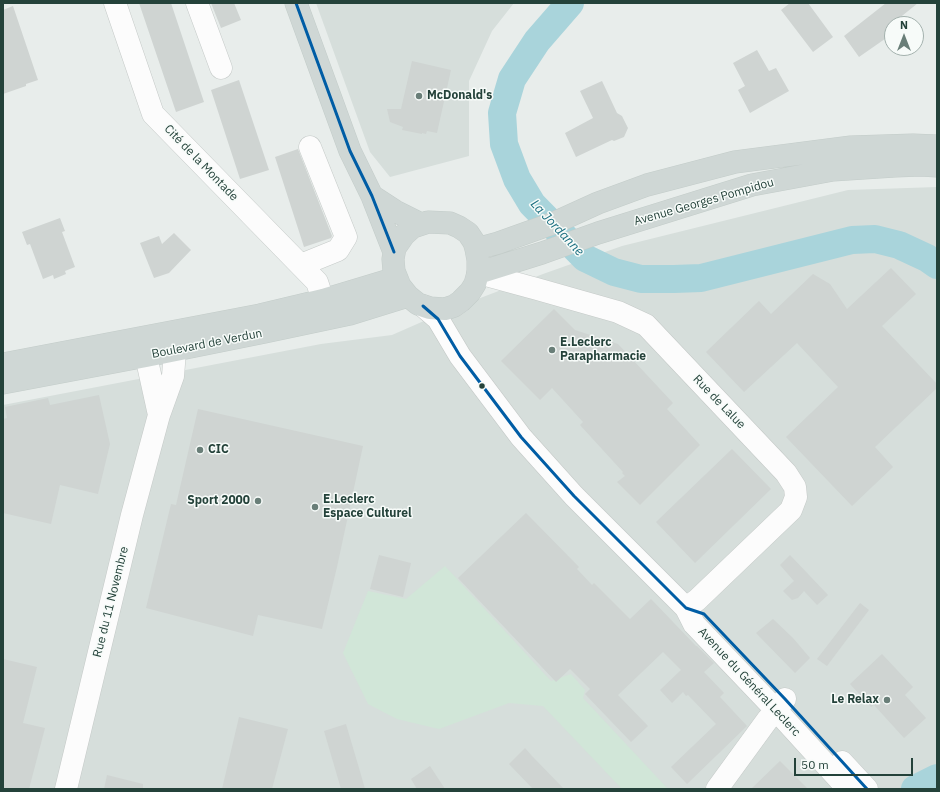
<!DOCTYPE html>
<meta charset="utf-8">
<style>
body{margin:0}
#map{position:relative;width:940px;height:792px;overflow:hidden;background:#e8edeb;font-family:"IBM Plex Sans",sans-serif}
canvas{display:block}
.frame{position:absolute;inset:0;border:4px solid #24423a;pointer-events:none}
.north{position:absolute;left:884px;top:16px;width:40px;height:40px;box-sizing:border-box;background:#f7fbf9;border:1px solid #a3b1ad;border-radius:50%;rotate:0deg;font-size:11px;font-weight:700;line-height:16px;text-align:center;color:#24423a}
.north::after{content:'';display:block;margin:auto;width:14px;height:18px;background:#697e78;clip-path:polygon(50% 0,100% 100%,50% 72%,0 100%)}
.scale{position:absolute;left:794px;top:758px;width:119px;height:18px;box-sizing:border-box;border:2px solid #24423a;border-top:0;padding-left:5px;font-size:12px;line-height:14px;white-space:nowrap;color:#24423a;-webkit-text-stroke:3px #f7fbf9;paint-order:stroke}
</style>
<div id="map">
<canvas width="940" height="792"></canvas>
<div class="frame"></div>
<div class="north">N</div>
<div class="scale">50 m</div>
</div>
<script>
const context = document.querySelector('canvas').getContext('2d');
context.lineJoin = 'round';
function fillPath(path, color) {
  context.fillStyle = color;
  context.fill(path, 'evenodd');
}
function shape(rows) {
  const path = new Path2D();
  for (const r of rows) {
    path.moveTo(r[0], r[1]);
    for (let i = 2; i < r.length; i += 2) path.lineTo(r[i], r[i + 1]);
  }
  return path;
}
function strokePath(path, color, width, dash) {
  context.strokeStyle = color;
  context.lineWidth = width;
  context.lineCap = dash ? 'butt' : 'round';
  context.setLineDash(dash || []);
  context.stroke(path);
}
function write(font, color, halo, rows, align = 'center') {
  context.font = font + ' "IBM Plex Sans",sans-serif';
  context.lineWidth = 3;
  context.setLineDash([]);
  context.textBaseline = 'middle';
  context.strokeStyle = halo;
  context.fillStyle = color;
  for (const [text, x, y, turn = 0] of rows) {
    context.save();
    context.translate(x, y);
    context.rotate((+turn || 0) * Math.PI / 180);
    context.textAlign = isNaN(turn) ? turn : align;
    if (halo) context.strokeText(text, 0, 0);
    context.fillText(text, 0, 0);
    context.restore();
  }
}
fillPath(shape([
 [316,3,514,3,492,31,469,81,469,156,390,177,370,152],
 [937,187,937,789,3,789,3,405,321,344,392,335,449,310,543,274,622,246,848,190]
]), '#d6dedb');
fillPath(shape([
 [445,566,551,681,571,674,585,690,583,698,668,789,622,789,543,706,509,703,439,729,397,719,368,704,343,653,368,591,406,599]
]), '#d1e6d8');
strokePath(shape([
 [570,3,537,41,512,79,502,113,504,144,517,179,532,204,585,258,614,272,641,279,674,279,701,278,852,240,875,239,899,245,927,258,937,265],
 [915,789,937,778]
]), '#a9d4db', 28);
fillPath(shape([
 [139,3,171,3,204,102,176,112],
 [211,3,234,3,241,20,221,28],
 [790,3,808,3,833,37,813,52,781,10],
 [886,3,918,3,892,24,892,34,859,57,844,36],
 [13,6,38,80,26,84,26,86,3,94,3,10],
 [757,50,769,71,776,68,789,91,750,113,738,90,745,86,733,63],
 [412,61,451,70,437,133,427,131,426,134,422,133,422,134,402,130,403,127,390,122,387,109,401,109],
 [239,80,269,170,240,179,211,90],
 [602,81,617,113,622,116,628,128,624,137,614,141,612,140,576,157,565,133,593,118,580,91],
 [298,149,332,236,331,238,304,247,275,157],
 [60,218,65,231,62,232,75,267,65,271,66,274,54,279,53,275,43,279,30,244,27,245,22,232],
 [174,233,191,250,169,273,154,278,140,243,159,236,162,244],
 [891,268,916,294,882,326,937,384,937,388,875,447,893,467,852,506,786,437,838,387,797,343,744,392,706,352,759,301,771,314,813,274,830,284,847,309],
 [554,309,575,330,618,344,673,403,667,409,700,445,640,505,617,482,625,476,622,473,623,472,580,425,583,422,552,388,540,400,501,361],
 [99,395,110,444,98,494,60,485,51,524,3,513,3,419,7,418,5,407,48,398,50,405],
 [198,409,363,446,337,567,322,629,258,615,253,636,146,608,171,504,176,505],
 [732,449,771,489,695,563,656,522],
 [526,513,579,567,577,569,592,585,594,583,630,619,651,599,696,646,697,646,714,663,704,672,724,693,720,697,747,726,687,784,671,767,716,724,688,695,686,696,683,692,672,703,660,690,681,670,663,652,618,695,648,726,631,742,585,694,590,689,570,669,556,682,458,578],
 [379,555,411,563,403,597,370,589],
 [790,555,828,595,817,605,804,591,798,598,792,600,783,591,794,581,780,565],
 [860,603,869,610,827,666,817,659],
 [773,619,793,638,810,658,795,673,756,633],
 [882,654,913,687,905,695,926,718,904,738,874,705,871,707,850,684],
 [3,659,37,667,23,723,45,728,29,789,3,789],
 [239,717,288,729,272,789,222,789],
 [346,724,359,768,365,789,341,789,324,731],
 [525,748,532,756,564,789,533,789,509,764],
 [780,761,808,789,751,789],
 [430,766,445,789,417,789,411,779],
 [107,775,143,784,143,789,104,789]
]), '#cfd4d2');
const minor = shape([
 [115,3,153,114,317,282,323,300],
 [197,3,221,68],
 [301,265,338,250,346,237,310,147],
 [478,273,537,289,618,312,646,325,786,473,795,487,796,497,791,510,697,600,686,608],
 [423,306,438,319,460,356,521,437,574,496,686,608,694,624,775,709,848,789],
 [146,356,159,415],
 [842,762,867,789],
 [66,789,132,515,159,415,173,376,175,351],
 [717,789,768,719,785,699]
]);
const major = shape([
 [296,3,350,151,372,196,394,252],
 [372,196,395,211,421,224],
 [428,222,450,223,459,227,468,233,474,242,476,249,478,260,478,273,475,284,470,292,461,301,454,306,445,309,430,308,418,304,408,296,400,286,394,271,393,259,395,248,404,235,413,227,428,222],
 [476,249,498,243,554,223,598,203,647,185,735,162,851,147,913,145,937,146],
 [478,273,542,253,598,233,752,185,833,170,895,166,921,165,937,166],
 [3,364,260,315,323,300,396,278],
 [3,383,146,356,265,332,350,314,408,296]
]);
strokePath(minor, '#c5cac8', 23);
strokePath(major, '#c3ccc9', 23);
strokePath(minor, '#fcfcfc', 22);
strokePath(major, '#cfd7d5', 22);
strokePath(shape([
 [296,3,350,151,372,196,394,252],
 [423,306,438,319,460,356,521,437,574,496,686,608,704,614,785,699,867,789]
]), '#005da5', 3);
for (const [x, y, r, color] of [
 [419,96,4,"#697e78"],
 [552,350,4,"#697e78"],
 [482,386,3.5,"#24423a"],
 [200,450,4,"#697e78"],
 [258,501,4,"#697e78"],
 [315,507,4,"#697e78"],
 [887,700,4,"#697e78"]
]) {
  const dot = new Path2D();
  dot.arc(x, y, r, 0, 2 * Math.PI);
  context.fillStyle = color;
  context.fill(dot);
  strokePath(dot, '#f7fbf9', 1.5);
}
write('bold 12px', '#24423a', '#f7fbf9', [
 ["McDonald's",427,96],
 ["E.Leclerc",560,343],
 ["Parapharmacie",560,357],
 ["CIC",208,450],
 ["E.Leclerc",323,500],
 ["Espace Culturel",323,514],
 ["Sport 2000",250,501,"right"],
 ["Le Relax",879,700,"right"]
], 'left');
write('12px', '#24423a', '#f7fbf9', [
 ["Cité de la Montade",201,163,46],
 ["Avenue Georges Pompidou",704,202,-16],
 ["Boulevard de Verdun",207,344,-11],
 ["Rue de Lalue",719,402,46],
 ["Rue du 11 Novembre",111,602,-76],
 ["Avenue du Général Leclerc",749,682,47]
]);
write('italic 13px', '#1c6f80', '#f7fbf9', [
 ["La Jordanne",557,228,47]
]);
</script>
